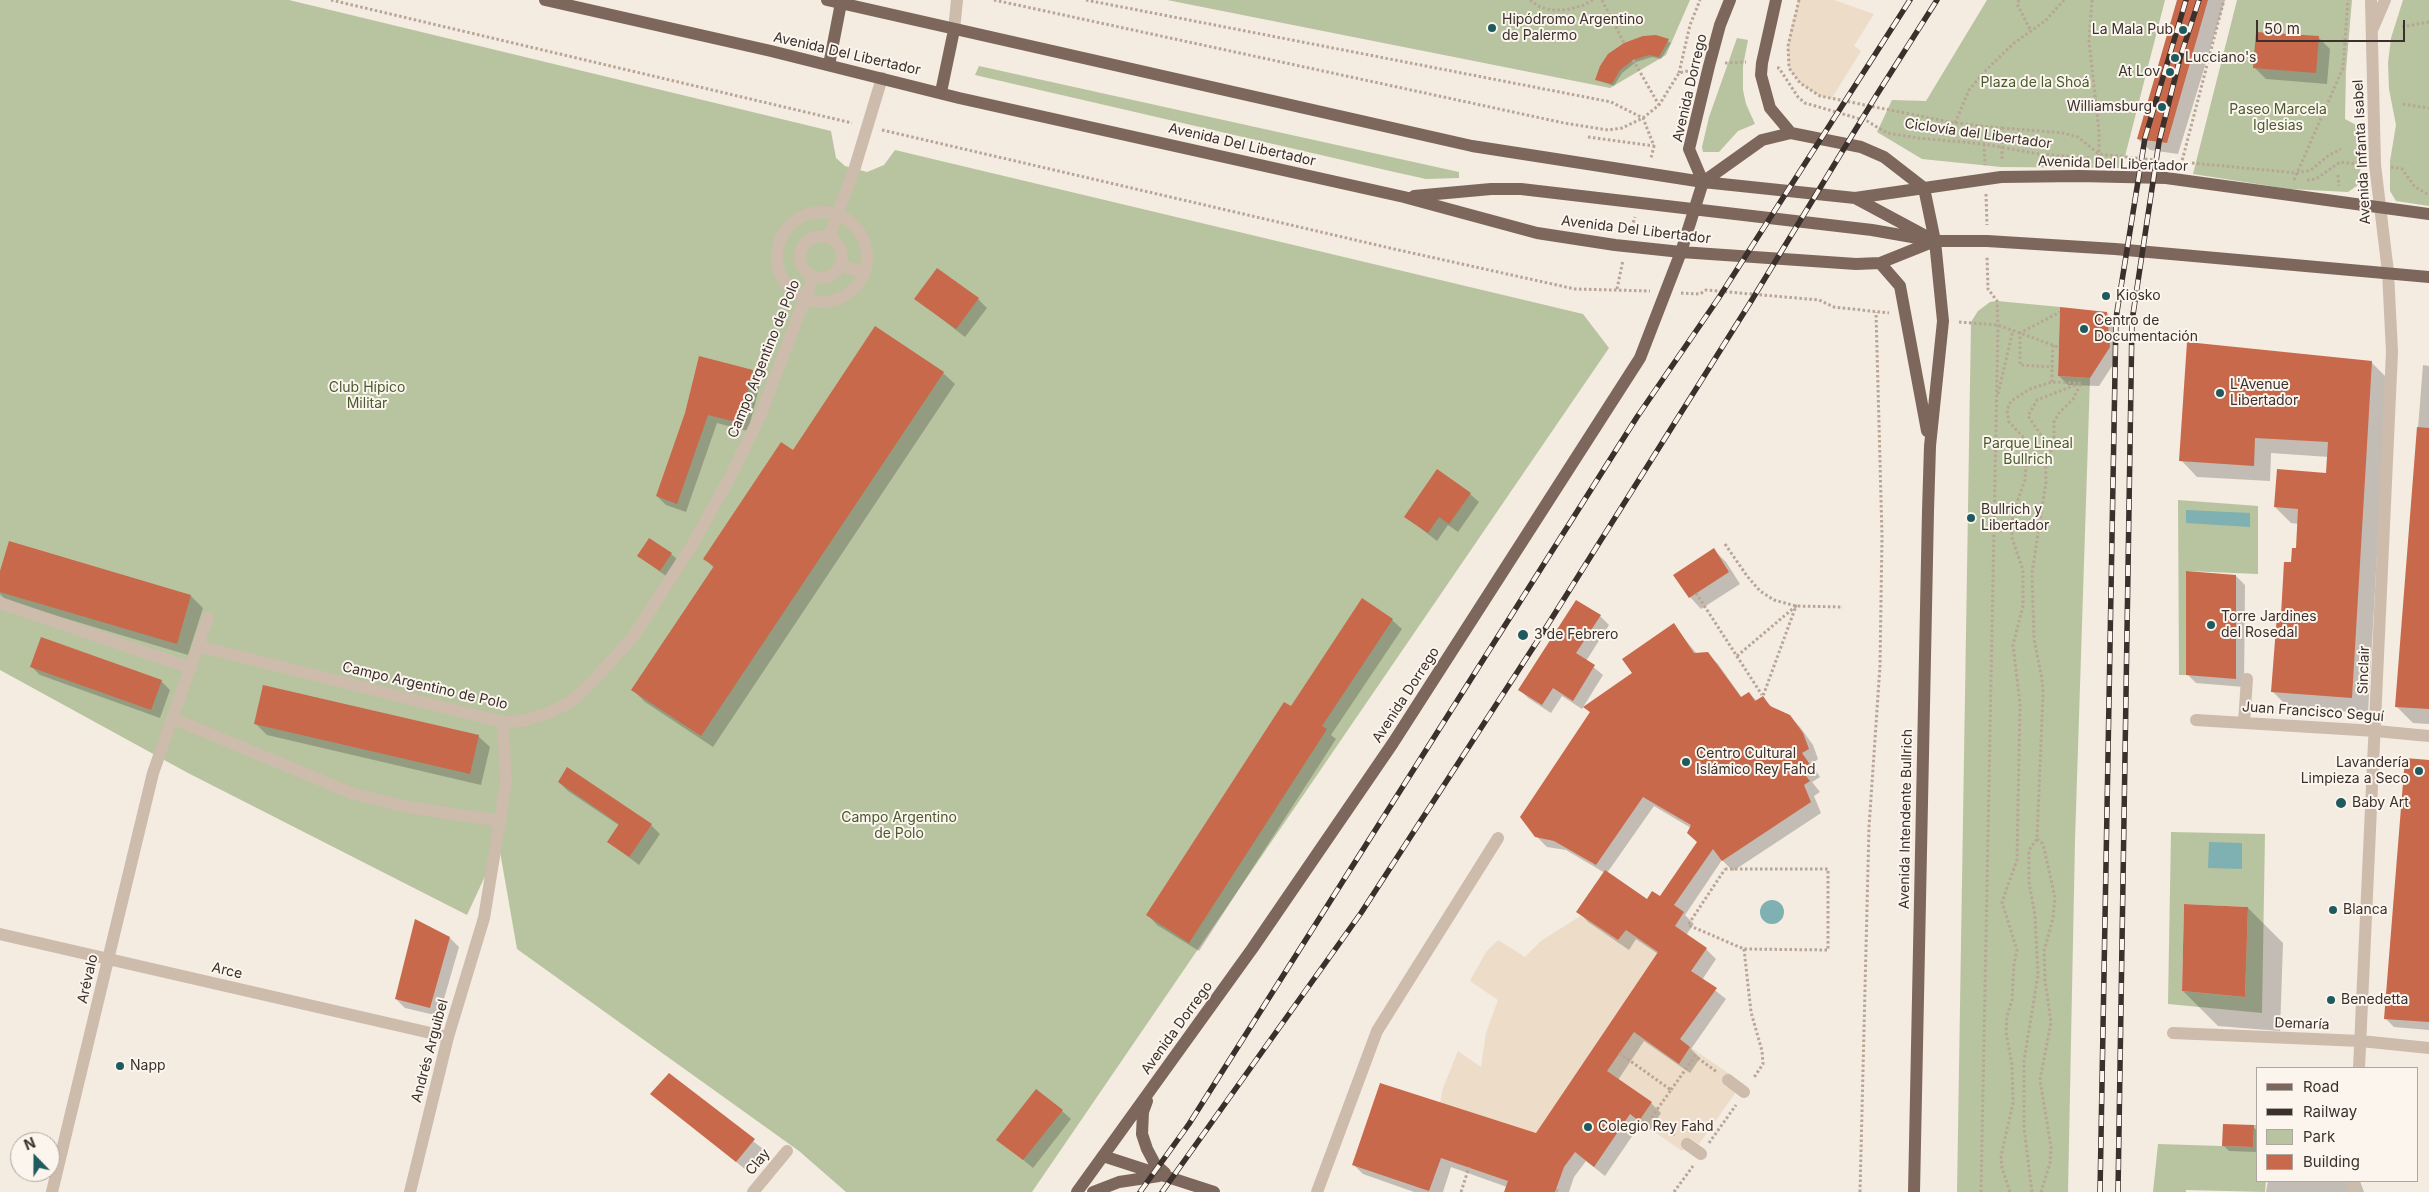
<!DOCTYPE html>
<meta charset="utf-8">
<style>
body{margin:0}
#map{position:relative;width:2429px;height:1192px;overflow:hidden;background:#f4ebe1;font-family:Inter,sans-serif}
canvas{display:block}
.legend{position:absolute;left:2256px;top:1067px;width:162px;height:115px;box-sizing:border-box;background:#fbf5ee;border:1px solid #aea6a0;margin:0;padding:6px 9px;list-style:none;font-size:15px;color:#3b302b}
.legend li{display:flex;align-items:center;gap:10px;height:25px}
.legend b{width:25px;border:1px solid #aea6a0}
.north{position:absolute;left:10px;top:1132px;width:50px;height:50px;box-sizing:border-box;background:#fbf5ee;border:1px solid #aea6a0;border-radius:50%;rotate:338deg;font-size:14px;font-weight:700;line-height:20px;text-align:center;color:#3b302b}
.north::after{content:'';display:block;margin:auto;width:18px;height:22px;background:#1f5a5e;clip-path:polygon(50% 0,100% 100%,50% 72%,0 100%)}
.scale{position:absolute;left:2256px;top:20px;width:149px;height:22px;box-sizing:border-box;border:2px solid #3b302b;border-top:0;padding-left:6px;font-size:15px;line-height:18px;white-space:nowrap;color:#3b302b;-webkit-text-stroke:4px #fbf5ee;paint-order:stroke}
</style>
<div id="map">
<canvas width="2429" height="1192"></canvas>
<ul class="legend">
<li><b style="height:6px;background:#7d675c"></b>Road</li>
<li><b style="height:6px;background:#3b302b"></b>Railway</li>
<li><b style="height:14px;background:#b8c4a0"></b>Park</li>
<li><b style="height:14px;background:#c8694b"></b>Building</li>
</ul>
<div class="north">N</div>
<div class="scale">50 m</div>
</div>
<script>
const context = document.querySelector('canvas').getContext('2d');
context.lineJoin = 'round';
function fillPath(path, color) {
  context.fillStyle = color;
  context.fill(path, 'evenodd');
}
function shape(rows) {
  const path = new Path2D();
  for (const r of rows) {
    if (r.length === 3) {
      path.moveTo(r[0] + r[2], r[1]);
      path.arc(r[0], r[1], r[2], 0, 2 * Math.PI);
      continue;
    }
    path.moveTo(r[0], r[1]);
    for (let i = 2; i < r.length; i += 2) path.lineTo(r[i], r[i + 1]);
  }
  return path;
}
function strokePath(path, color, width, dash) {
  context.strokeStyle = color;
  context.lineWidth = width;
  context.lineCap = dash ? 'butt' : 'round';
  context.setLineDash(dash || []);
  context.stroke(path);
}
function write(font, color, halo, rows, align = 'center') {
  context.font = font + ' Inter,sans-serif';
  context.lineWidth = 4;
  context.setLineDash([]);
  context.textBaseline = 'middle';
  context.strokeStyle = halo;
  context.fillStyle = color;
  for (const [text, x, y, turn = 0] of rows) {
    context.save();
    context.translate(x, y);
    context.rotate((+turn || 0) * Math.PI / 180);
    context.textAlign = isNaN(turn) ? turn : align;
    if (halo) context.strokeText(text, 0, 0);
    context.fillText(text, 0, 0);
    context.restore();
  }
}
fillPath(shape([
 [0,0,289,0,831,131,836,158,845,166,867,172,884,165,895,150,1583,314,1609,348,1032,1192,846,1192,799,1151,517,949,499,846,467,915,188,773,0,670],
 [1167,0,1690,0,1666,55,1610,88],
 [1987,0,2165,0,2122,168,2001,167,1922,159,1877,132,1892,100,1926,101],
 [2237,0,2352,0,2346,70,2345,119,2358,126,2365,137,2358,185,2348,192,2289,189,2193,174],
 [2403,0,2429,0,2429,206,2396,201,2390,191,2390,161,2396,125,2389,89,2388,63,2391,38],
 [1737,38,1748,40,1743,66,1743,90,1746,104,1755,124,1738,131,1719,152,1703,152,1702,147,1709,117],
 [979,66,1459,172,1459,178,1426,179,1390,171,975,75],
 [1997,301,2060,307,2058,376,2090,378,2075,840,2068,1192,1957,1192,1971,322,1978,311,1990,302],
 [2178,500,2258,506,2258,574,2186,571,2186,675,2179,675],
 [2171,832,2265,834,2262,1013,2168,1004],
 [2184,904,2248,907,2245,997,2182,991],
 [2254,1125,2258,1125,2258,1181,2266,1181,2265,1192,2186,1190,2186,1192,2153,1192,2158,1144,2253,1147]
]), '#b8c4a0');
fillPath(shape([
 [1799,0,1834,0,1874,14,1854,46,1861,51,1832,98,1820,96,1800,83,1789,68,1788,46,1790,31],
 [1582,915,1618,940,1626,930,1658,952,1536,1133,1440,1103,1443,1088,1458,1051,1481,1067,1486,1033,1498,1000,1470,981,1486,952,1498,940,1525,957,1541,941],
 [1634,1032,1679,1063,1690,1047,1731,1075,1736,1092,1699,1144,1690,1138,1682,1151,1639,1121,1652,1102,1607,1071]
]), '#ecdcc8');
fillPath(shape([
 [2186,510,2250,513,2250,527,2186,523],
 [2209,842,2242,843,2242,869,2208,868],
 [1772,912,12]
]), '#7fb0b2');
fillPath(shape([
 [2178,0,2225,0,2178,154,2150,150,2138,139],
 [1655,36,1671,43,1661,59,1652,57,1636,62,1622,73,1614,86,1597,80],
 [2318,37,2330,49,2327,84,2266,79,2254,67],
 [916,299,978,299,987,308,965,337],
 [2107,313,2115,322,2118,357,2099,386,2068,385,2059,376],
 [2371,362,2387,378,2368,713,2289,708,2273,692,2282,617,2292,564,2297,550,2299,524,2291,523,2275,507,2327,474,2329,457,2271,453,2270,481,2197,477,2181,460],
 [2423,365,2429,366,2429,724,2413,723,2396,706],
 [753,371,761,380,748,431,717,423,686,512,666,505,657,496,686,413],
 [943,373,955,384,713,747,645,702,633,690,714,568,705,559,793,452],
 [1470,494,1479,502,1458,532,1448,525,1437,541,1406,517],
 [10,542,191,596,203,608,188,655,7,601,0,594,0,575],
 [1714,550,1726,562,1740,584,1701,609,1690,597],
 [671,554,677,559,666,576,638,556],
 [2236,576,2245,585,2244,687,2196,683,2187,674],
 [1600,616,1609,625,1586,661,1603,675,1582,709,1562,696,1551,713,1528,698,1520,690],
 [1392,620,1402,629,1331,735,1336,739,1199,951,1157,925,1148,915,1291,708],
 [1673,625,1697,654,1707,653,1718,664,1742,698,1749,693,1757,701,1762,697,1773,708,1790,716,1800,727,1813,745,1818,759,1812,764,1820,777,1812,782,1820,792,1814,796,1821,813,1733,871,1722,860,1685,915,1694,924,1686,935,1706,949,1716,959,1702,980,1726,999,1691,1049,1700,1058,1690,1073,1644,1041,1618,1080,1651,1103,1661,1113,1650,1130,1641,1123,1605,1176,1586,1161,1574,1177,1569,1192,1505,1192,1507,1187,1451,1167,1443,1192,1414,1192,1363,1174,1353,1164,1537,1134,1658,954,1636,939,1629,950,1588,922,1578,911,1605,873,1566,850,1547,847,1536,836,1591,713,1585,708,1634,674],
 [1654,806,1691,828,1698,842,1660,898,1647,901,1607,873],
 [31,666,161,681,170,690,160,718,40,675],
 [255,723,478,736,490,747,481,785,267,735],
 [2429,761,2429,1030,2394,1027,2385,1018],
 [559,782,651,825,660,834,639,865,609,842,620,826,568,791],
 [2248,908,2283,943,2280,1031,2218,1026,2183,991],
 [450,938,459,947,439,1016,405,1008,396,999],
 [669,1075,763,1149,746,1170,652,1094],
 [1062,1111,1071,1119,1033,1168,998,1139],
 [2253,1127,2258,1131,2258,1152,2229,1151,2223,1145],
 [2268,1181,2360,1181,2364,1192,2266,1192]
]), '#0003');
fillPath(shape([
 [2177,0,2208,0,2167,143,2137,139],
 [2256,32,2319,36,2316,73,2253,68],
 [1656,35,1669,39,1659,57,1649,55,1633,60,1620,70,1612,84,1595,80,1600,66,1608,54,1624,43,1643,36],
 [937,268,979,298,956,329,914,299],
 [2060,307,2107,312,2110,347,2090,378,2058,376],
 [875,326,944,372,701,736,631,690,714,566,703,559,781,442,793,450],
 [2187,342,2372,361,2352,698,2271,692,2277,615,2281,615,2284,562,2291,562,2292,548,2296,548,2298,509,2274,507,2277,469,2326,473,2328,442,2255,438,2254,466,2179,461],
 [699,356,753,370,740,423,708,415,677,504,656,496,685,413],
 [2417,427,2429,428,2429,709,2395,707],
 [1437,469,1471,493,1449,524,1439,517,1428,533,1404,517],
 [649,538,672,553,660,571,637,556],
 [9,541,191,595,177,644,0,592,0,571],
 [1714,548,1729,572,1689,598,1673,575],
 [2186,571,2236,575,2236,679,2186,675],
 [1362,598,1393,619,1322,726,1327,729,1189,943,1146,915,1284,702,1291,706],
 [1576,600,1601,615,1576,653,1595,665,1573,701,1553,688,1542,705,1518,690],
 [1674,623,1694,653,1708,652,1741,697,1749,692,1755,701,1763,696,1770,706,1790,715,1803,733,1809,749,1802,753,1811,766,1802,771,1810,781,1804,785,1811,802,1722,861,1713,849,1674,905,1684,912,1675,926,1707,948,1691,971,1717,988,1680,1039,1690,1047,1679,1064,1634,1032,1607,1071,1652,1102,1639,1121,1630,1114,1594,1167,1575,1152,1564,1167,1555,1192,1504,1192,1508,1181,1441,1158,1429,1191,1352,1165,1380,1083,1536,1133,1658,952,1626,930,1618,940,1576,912,1605,870,1647,899,1652,891,1660,896,1697,842,1687,833,1691,825,1643,797,1596,865,1554,841,1535,837,1520,817,1590,712,1583,707,1632,673,1622,659],
 [41,637,162,680,151,710,30,667],
 [263,685,479,735,470,774,254,724],
 [2405,758,2429,760,2429,1022,2384,1019],
 [567,767,652,824,629,857,607,842,619,824,558,782],
 [2184,904,2248,907,2245,997,2182,991],
 [415,919,450,937,430,1008,395,999],
 [669,1073,755,1139,736,1162,650,1094],
 [1036,1089,1063,1110,1023,1160,996,1140],
 [2223,1124,2254,1125,2253,1147,2222,1146]
]), '#c8694b');
strokePath(shape([
 [331,0,852,123],
 [994,0,1564,123,1608,130,1622,128,1643,118,1659,105,1679,73,1692,70],
 [1086,0,1611,102,1643,118,1654,146,1651,158],
 [1530,0,1540,7,1551,10,1566,10,1584,5,1593,0],
 [1602,0,1624,43],
 [1799,0,1788,46,1789,68,1800,83,1820,96,1955,123,2002,128,2002,161],
 [2019,0,2017,4,2031,31],
 [2092,0,2089,41,2099,131,2099,159],
 [2402,27,2429,22],
 [1633,60,1659,105],
 [1725,63,1746,62],
 [1777,68,1779,68,1798,97,1805,103,1867,121,1887,133,1918,138,1984,144,2039,154,2090,158],
 [1679,73,1690,25,1700,0],
 [2403,104,2429,108],
 [1955,123,1969,90,1985,71,2014,43,2045,21,2064,0],
 [2002,128,2063,133,2078,137,2099,154,2154,160],
 [882,130,1394,249,1575,289,1650,291],
 [1588,137,1654,146],
 [1984,144,1985,165],
 [2192,163,2297,173,2311,170,2329,155,2341,149],
 [2181,165,2224,0],
 [2391,167,2402,169,2415,187,2429,195],
 [2338,175,2339,186],
 [2294,180,2343,68,2348,0],
 [2307,180,2316,179,2340,162,2360,164],
 [1986,194,1987,225],
 [1630,232,1635,217],
 [1617,289,1623,260],
 [1681,293,1700,294,1706,290,1819,300,1834,307,1889,313],
 [1959,322,1998,325,2058,347],
 [2053,345,2052,367,2020,365,2020,333,2060,312],
 [2052,382,2052,367],
 [1998,394,2013,330],
 [2046,461,2054,445,2054,422,2059,413,2073,399,2081,383],
 [1725,544,1747,576,1760,591,1774,600,1796,606,1843,607],
 [1696,593,1762,695],
 [1737,656,1796,606,1763,696],
 [2037,839,2042,843,2044,848,2055,898,2053,918,2044,951,2045,980,2051,1022,2040,1080,2051,1147,2050,1163,2041,1192],
 [1725,869,1828,869,1828,950,1744,949,1688,925,1725,869],
 [1744,949,1751,1012,1762,1051,1763,1064,1753,1079],
 [1619,1053,1671,1090,1651,1118,1676,1136],
 [1671,1090,1695,1056,1717,1072],
 [1709,1143,1736,1105],
 [1556,1190,1561,1192],
 [1461,1192,1469,1167],
 [1674,1192,1693,1166],
 [1860,1192,1869,827,1880,666,1882,536,1876,312],
 [1981,1192,1998,325,1997,301,1988,289,1987,256],
 [2010,1192,2002,1168,2001,1156,2013,1103,2012,1065,2006,1032,2007,1016,2012,1000,2014,964,2017,950,2002,902,2017,860,2020,704,2013,645,2023,606,2023,570,2012,538,2012,527,2013,514,2025,480,2027,455,2024,438,2009,422,2007,410,2011,401,2030,389,2052,382,2081,383],
 [2032,1192,2024,1128,2024,1061,2038,975,2035,916,2029,882,2029,850,2037,839,2043,694,2042,679,2034,639,2032,573,2046,482,2045,441,2028,416,2037,400,2078,384]
]), '#b9a596', 3, [2.5, 2.5]);
strokePath(shape([
 [2373,28,2385,0],
 [954,30,957,0],
 [822,257,45],
 [821,257,21],
 [829,237,855,167,882,78],
 [841,265,864,273],
 [0,603,191,668],
 [198,646,503,722,522,721,548,713,571,702,593,681,633,637,691,547,729,479,761,414,813,277],
 [174,719,354,794,407,807,501,821],
 [2196,720,2376,731,2429,736],
 [2244,722,2247,679],
 [0,934,448,1037],
 [2173,1033,2361,1041,2429,1048],
 [2359,1068,2392,352,2388,272,2375,165,2371,0],
 [1728,1080,1744,1092],
 [1687,1144,1701,1154],
 [52,1192,153,773,208,617],
 [410,1192,448,1037,484,918,506,783,503,722],
 [753,1192,787,1151],
 [1317,1192,1377,1031,1498,838],
 [2353,1192,2354,1181]
]), '#cdbbac', 12);
strokePath(shape([
 [545,0,771,51,959,98,1404,197,1537,233,1615,245,1681,252,1856,264,1880,263,1935,241,1987,241,2115,249,2429,277],
 [827,0,1472,146,1703,182,1855,198,2001,177,2079,176,2166,178,2429,214],
 [1776,0,1762,63,1761,75,1770,108,1791,133],
 [829,65,841,3],
 [941,92,954,30],
 [1703,182,1689,149,1709,66,1720,25,1730,0],
 [1414,196,1491,189,1521,189,1872,230,1935,241],
 [1855,198,1924,235],
 [1880,263,1900,286,1927,431],
 [1147,1101,1143,1112,1142,1134,1147,1149,1155,1164,1165,1173],
 [1103,1156,1214,1192],
 [1077,1192,1252,949,1393,743,1640,358,1681,252,1703,182,1762,140,1791,133,1861,147,1884,157,1924,188,1935,241,1943,321,1930,446,1928,511,1914,1192],
 [1093,1192,1119,1182,1159,1176]
]), '#7d675c', 12);
const rail = shape([
 [1140,1192,1189,1124,1637,417,1718,299,1910,0],
 [1162,1192,1361,913,1540,637,1750,303,1876,96,1937,0],
 [2100,1192,2116,318,2145,138,2186,0],
 [2118,1192,2132,321,2159,142,2180,58,2199,0]
]);
strokePath(rail, '#3b302b', 5.5);
strokePath(rail, '#fbf5ee', 4, [11]);
for (const [x, y, r, color] of [
 [1492,28,5,"#1f5a5e"],
 [2183,30,5,"#1f5a5e"],
 [2175,58,5,"#1f5a5e"],
 [2170,72,5,"#1f5a5e"],
 [2162,107,5,"#1f5a5e"],
 [2106,296,5,"#1f5a5e"],
 [2084,329,5,"#1f5a5e"],
 [2220,393,5,"#1f5a5e"],
 [1971,518,5,"#1f5a5e"],
 [2211,625,5,"#1f5a5e"],
 [1523,635,6,"#1f5a5e"],
 [1686,762,5,"#1f5a5e"],
 [2419,771,5,"#1f5a5e"],
 [2341,803,6,"#1f5a5e"],
 [2333,910,5,"#1f5a5e"],
 [2331,1000,5,"#1f5a5e"],
 [120,1066,5,"#1f5a5e"],
 [1588,1127,5,"#1f5a5e"]
]) {
  const dot = new Path2D();
  dot.arc(x, y, r, 0, 2 * Math.PI);
  context.fillStyle = color;
  context.fill(dot);
  strokePath(dot, '#fbf5ee', 2);
}
write('14px', '#3b302b', '#fbf5ee', [
 ["Hipódromo Argentino",1502,20],
 ["de Palermo",1502,36],
 ["La Mala Pub",2173,30,"right"],
 ["Lucciano's",2185,58],
 ["At Lov",2160,72,"right"],
 ["Williamsburg",2152,107,"right"],
 ["Kiosko",2116,296],
 ["Centro de",2094,321],
 ["Documentación",2094,337],
 ["L'Avenue",2230,385],
 ["Libertador",2230,401],
 ["Bullrich y",1981,510],
 ["Libertador",1981,526],
 ["Torre Jardines",2221,617],
 ["del Rosedal",2221,633],
 ["3 de Febrero",1534,635],
 ["Centro Cultural",1696,754],
 ["Islámico Rey Fahd",1696,770],
 ["Lavandería",2409,763,"right"],
 ["Limpieza a Seco",2409,779,"right"],
 ["Baby Art",2352,803],
 ["Blanca",2343,910],
 ["Benedetta",2341,1000],
 ["Napp",130,1066],
 ["Colegio Rey Fahd",1598,1127]
], 'left');
write('14px', '#3b302b', '#fbf5ee', [
 ["Avenida Del Libertador",847,54,13],
 ["Avenida Dorrego",1690,88,-77],
 ["Ciclovía del Libertador",1978,134,8],
 ["Avenida Del Libertador",1242,145,13],
 ["Avenida Infanta Isabel",2362,152,-93],
 ["Avenida Del Libertador",2113,164,2],
 ["Avenida Del Libertador",1636,230,7],
 ["Campo Argentino de Polo",764,359,-68],
 ["Sinclair",2364,670,-88],
 ["Campo Argentino de Polo",425,686,13],
 ["Avenida Dorrego",1406,695,-57],
 ["Juan Francisco Seguí",2313,712,4],
 ["Avenida Intendente Bullrich",1906,819,-89],
 ["Arce",227,971,13],
 ["Arévalo",88,979,-77],
 ["Demaría",2302,1024,2],
 ["Avenida Dorrego",1177,1028,-54],
 ["Andrés Arguibel",430,1051,-75],
 ["Clay",758,1162,-51]
]);
write('14px', '#4a5a2e', '#fbf5ee', [
 ["Plaza de la Shoá",2035,83],
 ["Paseo Marcela",2278,110],
 ["Iglesias",2278,126],
 ["Club Hípico",367,388],
 ["Militar",367,404],
 ["Parque Lineal",2028,444],
 ["Bullrich",2028,460],
 ["Campo Argentino",899,818],
 ["de Polo",899,834]
]);
</script>
